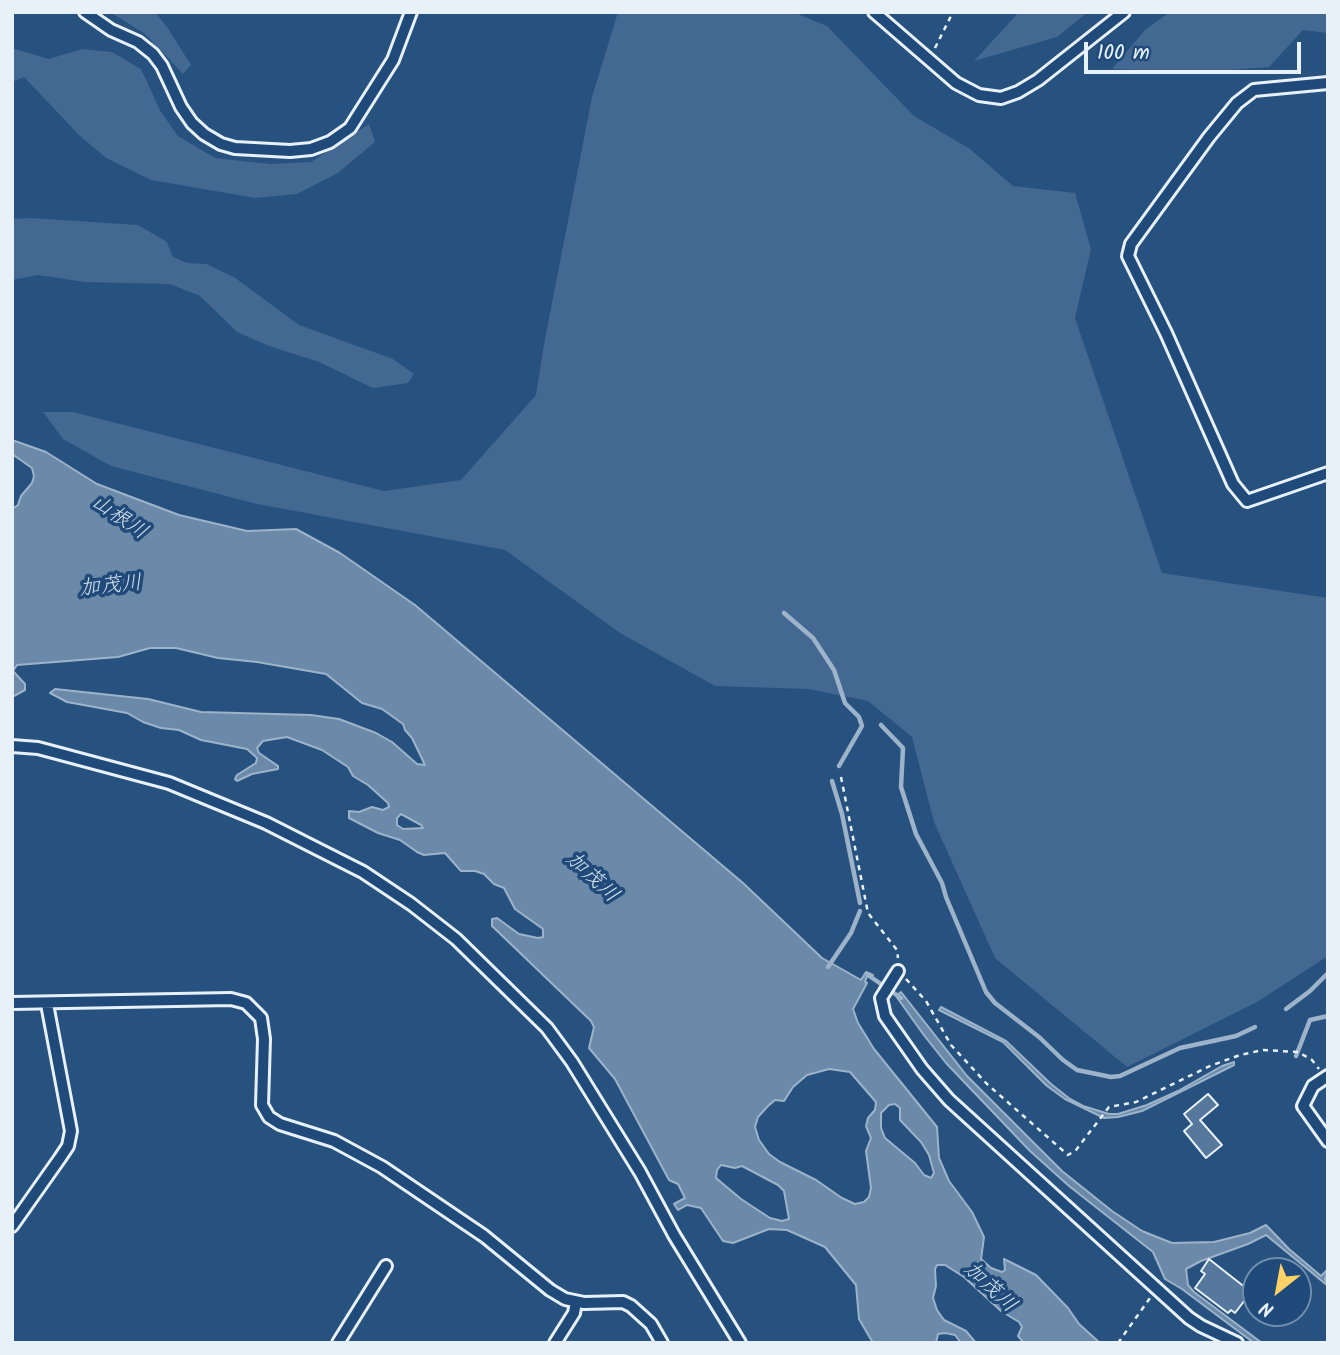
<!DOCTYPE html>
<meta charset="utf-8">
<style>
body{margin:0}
#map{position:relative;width:1340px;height:1355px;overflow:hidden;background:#27517f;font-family:Kalam,sans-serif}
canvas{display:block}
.frame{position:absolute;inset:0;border:14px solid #e8f1f8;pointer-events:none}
.north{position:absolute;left:1242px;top:1257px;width:70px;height:70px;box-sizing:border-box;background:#1f4a7a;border:2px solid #6f8dac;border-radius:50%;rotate:211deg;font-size:19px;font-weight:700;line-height:28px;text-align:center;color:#e8f1f8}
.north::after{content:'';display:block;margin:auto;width:24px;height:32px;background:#ffd166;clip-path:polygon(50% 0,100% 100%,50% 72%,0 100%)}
.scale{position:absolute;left:1084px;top:42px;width:217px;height:32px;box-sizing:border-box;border:4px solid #e8f1f8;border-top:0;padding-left:9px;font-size:21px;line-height:24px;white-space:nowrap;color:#e8f1f8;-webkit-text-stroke:5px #1f4a7a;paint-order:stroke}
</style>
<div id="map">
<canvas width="1340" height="1355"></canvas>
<div class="frame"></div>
<div class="north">N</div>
<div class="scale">100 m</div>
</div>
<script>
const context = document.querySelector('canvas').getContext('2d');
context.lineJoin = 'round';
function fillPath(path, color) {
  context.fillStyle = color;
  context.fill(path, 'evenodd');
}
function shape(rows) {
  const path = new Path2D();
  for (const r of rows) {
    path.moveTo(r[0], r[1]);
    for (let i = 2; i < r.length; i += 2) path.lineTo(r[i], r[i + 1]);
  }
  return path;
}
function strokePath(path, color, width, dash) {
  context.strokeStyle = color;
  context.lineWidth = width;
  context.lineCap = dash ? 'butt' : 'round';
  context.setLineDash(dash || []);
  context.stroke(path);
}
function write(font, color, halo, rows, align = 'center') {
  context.font = font + ' Kalam,"Klee One",sans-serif';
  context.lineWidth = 7;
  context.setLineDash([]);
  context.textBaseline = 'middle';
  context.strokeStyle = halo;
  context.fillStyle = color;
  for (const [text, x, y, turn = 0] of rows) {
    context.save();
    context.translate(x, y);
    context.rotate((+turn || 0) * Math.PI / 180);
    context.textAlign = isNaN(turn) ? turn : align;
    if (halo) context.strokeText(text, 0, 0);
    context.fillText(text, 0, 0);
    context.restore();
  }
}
fillPath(shape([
 [110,12,155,12,167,27,191,65,183,74,145,34],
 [618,12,793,12,827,26,914,116,970,149,1013,186,1075,193,1091,249,1075,318,1162,573,1328,598,1328,956,1257,1002,1127,1067,995,958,934,822,912,737,868,701,808,689,715,686,620,633,505,550,257,504,111,466,63,439,43,412,73,412,384,491,461,480,536,395,544,344,592,97],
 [1019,12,1088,12,1057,37,974,61],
 [1170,12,1328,12,1328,33,1303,30,1269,67,1203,72,1112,69,1146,29],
 [12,48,49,59,82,49,112,52,141,69,161,112,178,136,215,158,270,164,311,162,369,124,375,142,338,173,297,194,255,198,151,180,106,158,79,135,24,77,12,82],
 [31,218,138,225,167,242,173,257,187,263,206,264,234,277,299,325,393,359,414,374,408,383,373,388,319,362,269,346,237,332,200,296,170,284,85,282,38,275,12,280,12,219]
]), '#436891');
const water = shape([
 [12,440,46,452,97,484,179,515,247,531,296,529,340,553,415,605,743,883,822,958,861,980,866,972,873,975,871,977,867,976,865,982,867,983,853,1009,858,1023,874,1049,937,1127,939,1158,949,1181,972,1212,984,1237,981,1259,991,1268,1002,1272,1005,1270,1004,1259,1036,1275,1068,1308,1079,1324,1100,1343,1024,1343,1018,1336,1022,1327,1019,1322,1001,1311,964,1277,945,1265,937,1265,935,1269,936,1286,933,1298,937,1310,944,1320,966,1331,976,1343,961,1343,955,1335,945,1333,938,1334,936,1343,873,1343,859,1319,856,1285,825,1247,787,1230,769,1229,733,1243,723,1241,701,1208,687,1205,678,1210,674,1204,685,1198,678,1184,669,1180,615,1079,589,1048,594,1027,591,1021,492,926,492,919,497,918,519,934,538,938,543,937,543,929,515,909,504,888,494,884,484,874,475,871,461,871,445,853,424,855,417,852,400,840,378,833,349,818,349,811,359,812,372,807,383,810,389,807,388,803,368,785,353,776,348,767,322,750,287,737,263,741,257,748,259,753,278,766,278,769,252,774,237,781,235,779,237,775,256,763,257,758,247,749,201,740,179,730,161,728,143,722,127,713,67,702,50,693,55,689,148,699,201,712,311,715,339,719,376,733,392,742,417,764,425,765,412,738,405,730,403,724,382,709,362,703,326,674,257,662,218,658,176,648,150,648,118,657,17,665,13,671,25,684,25,690,12,697,12,509,18,505,21,496,32,483,34,476,32,468,12,454,12,440],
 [401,814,421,825,423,828,403,829,397,825,397,818,401,814],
 [829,1069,850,1072,876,1102,875,1110,868,1118,866,1126,871,1138,866,1151,871,1188,869,1197,864,1202,855,1204,842,1198,816,1180,780,1162,769,1154,759,1140,755,1127,758,1117,768,1106,775,1100,784,1101,793,1087,807,1075,829,1069],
 [895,1104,900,1108,900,1120,921,1142,929,1155,934,1173,931,1178,924,1175,915,1163,885,1138,881,1128,881,1113,889,1105,895,1104],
 [721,1165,735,1168,742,1166,778,1185,784,1191,789,1219,782,1221,770,1218,741,1199,716,1178,717,1170,721,1165],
 [901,992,967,1076,1062,1171,1112,1211,1142,1231,1172,1243,1214,1242,1250,1233,1266,1225,1289,1249,1321,1276,1328,1269,1325,1279,1328,1286,1266,1235,1248,1244,1201,1261,1186,1269,1188,1285,1194,1292,1262,1343,1254,1343,1182,1289,1165,1279,1153,1252,1069,1186,1030,1151,946,1063,923,1034,896,996,901,992],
 [941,1007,1006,1041,1051,1084,1070,1099,1083,1106,1109,1114,1118,1114,1147,1105,1178,1091,1222,1066,1234,1062,1234,1065,1142,1111,1118,1117,1104,1118,1065,1099,1047,1086,1003,1042,939,1010,941,1007]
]);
fillPath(water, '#6b8aaa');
strokePath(water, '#9db3c9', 2);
strokePath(shape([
 [784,613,813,638,834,670,845,703,859,717,862,726,839,766],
 [881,725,903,748,901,787,916,834,942,883,946,897,986,992,995,1003,1039,1037,1063,1060,1077,1070,1111,1077,1120,1076,1180,1048,1236,1036,1255,1027],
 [832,781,842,814,860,903],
 [828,967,851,933,860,911],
 [868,975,901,998],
 [1286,1009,1310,991,1328,973],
 [1296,1056,1310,1020,1328,1016]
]), '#9db3c9', 4.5);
const building = shape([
 [1208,1094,1218,1105,1200,1120,1222,1145,1206,1158,1184,1131,1192,1124,1184,1114,1208,1094],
 [1209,1259,1251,1292,1235,1313,1231,1310,1228,1313,1195,1288,1205,1274,1201,1271,1209,1259]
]);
fillPath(building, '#57789d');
strokePath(building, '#e8f1f8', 2);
const minor = shape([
 [85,12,111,30,138,42,153,54,162,66,181,107,192,123,204,134,221,144,235,148,290,151,311,149,330,142,350,128,393,60,411,12],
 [874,12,956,83,979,95,1001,98,1018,92,1038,80,1124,12],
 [1328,83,1254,90,1237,103,1209,137,1131,244,1128,256,1166,333,1233,484,1247,501,1328,473],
 [12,746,38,748,169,783,266,823,363,872,411,904,456,939,547,1028,572,1062,640,1172,674,1235,740,1343],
 [898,971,881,998,885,1016,922,1069,949,1100,1189,1318,1201,1326,1237,1343],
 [12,1003,231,999,246,1003,261,1018,264,1039,262,1105,269,1117,280,1124,334,1141,382,1167,484,1236,550,1290,565,1299,584,1303,623,1302,631,1306,651,1324,662,1343],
 [1328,1076,1313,1086,1303,1106,1328,1141],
 [12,1226,60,1158,68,1146,71,1131,47,1004],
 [338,1343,386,1266],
 [555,1343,574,1313,576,1302]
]);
strokePath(minor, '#e8f1f8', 16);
strokePath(shape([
 [935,48,953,12],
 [841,777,868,913,897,950,898,958],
 [906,979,926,1001,951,1045,987,1084,1068,1155,1076,1150,1109,1107,1136,1102,1210,1066,1240,1055,1263,1050,1298,1052,1312,1060,1319,1069],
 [1118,1343,1150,1298]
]), '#e8f1f8', 2.5, [5, 5]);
strokePath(minor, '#1f4a7a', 10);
write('italic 21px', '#d5e2ec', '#1f4a7a', [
 ["山根川",118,519,34],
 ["加茂川",111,588,-6],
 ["加茂川",591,879,43],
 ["加茂川",989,1289,43]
]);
</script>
